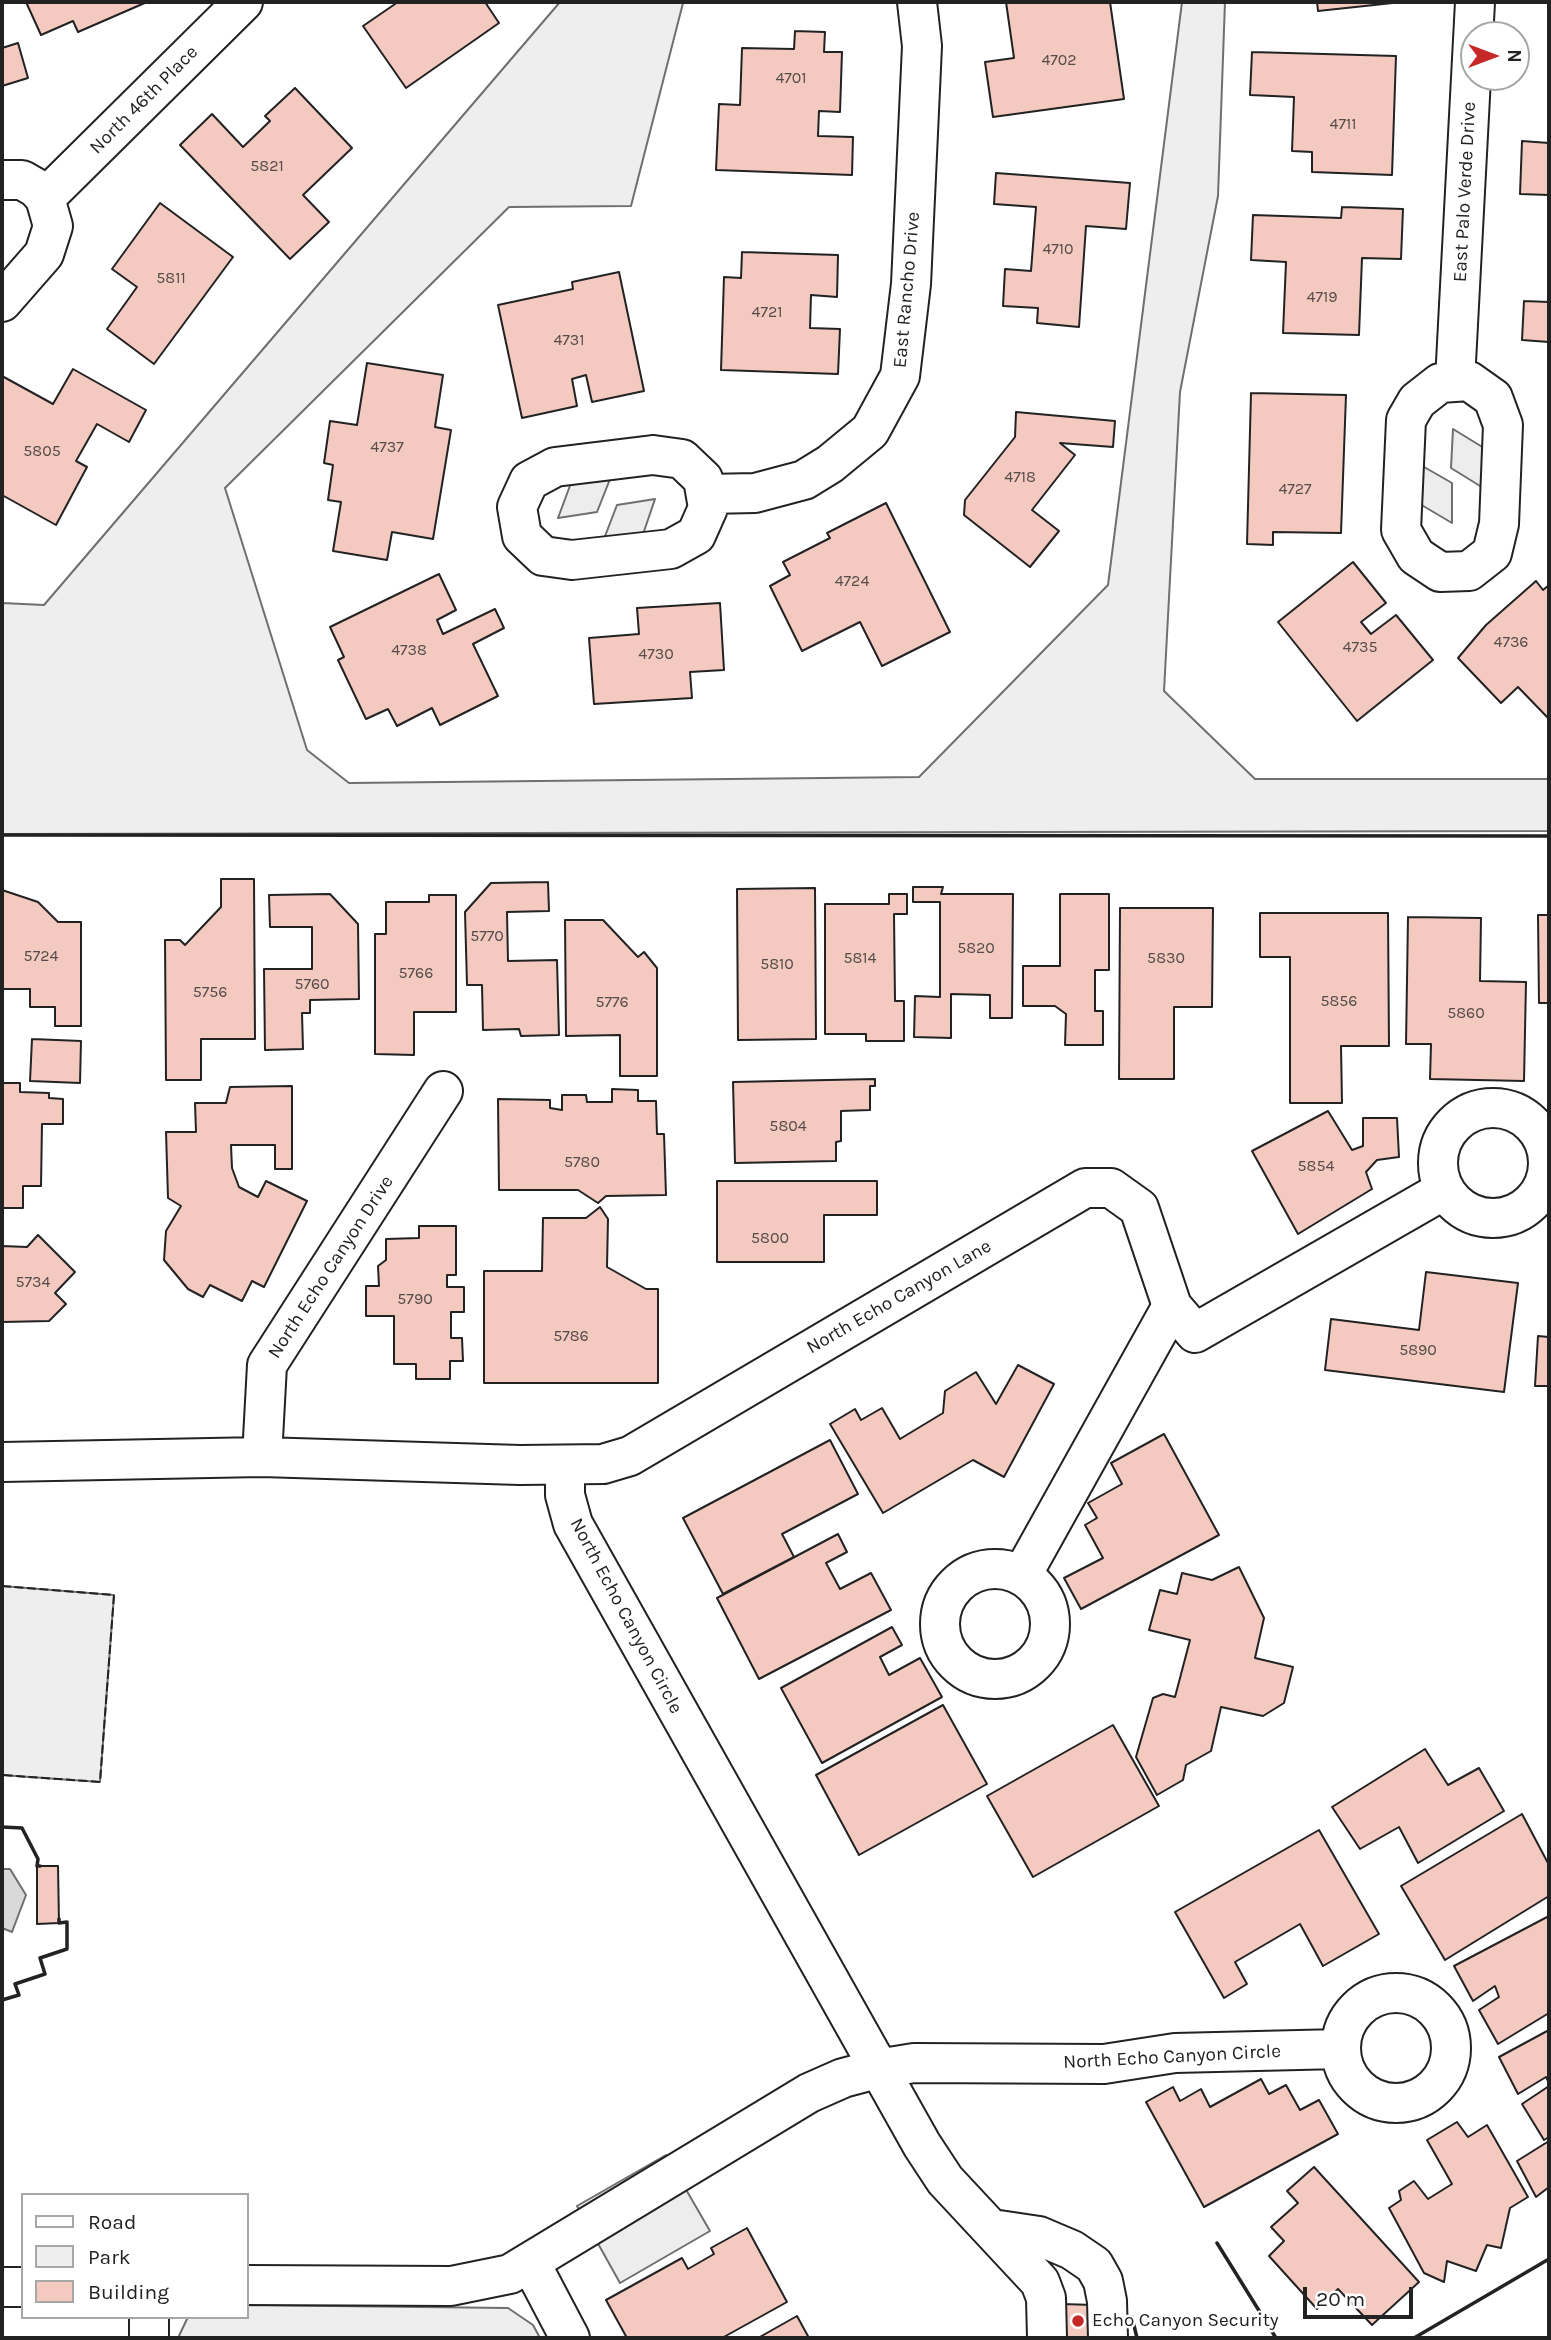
<!DOCTYPE html>
<style>
body{margin:0}
#map{position:relative;width:1551px;height:2340px;overflow:hidden;background:#fff;font-family:Karla,sans-serif}
canvas{display:block}
.frame{position:absolute;inset:0;border:4px solid #222;pointer-events:none}
.legend{position:absolute;left:21px;top:2193px;width:228px;height:126px;box-sizing:border-box;background:#fff;border:2px solid #a7a7a7;margin:0;padding:9px 12px;list-style:none;font-size:21px;color:#222}
.legend li{display:flex;align-items:center;gap:14px;height:35px}
.legend b{width:35px;border:2px solid #a7a7a7}
.north{position:absolute;left:1460px;top:21px;width:70px;height:70px;box-sizing:border-box;background:#fff;border:2px solid #a7a7a7;border-radius:50%;rotate:90deg;font-size:19px;font-weight:700;line-height:28px;text-align:center;color:#222}
.north::after{content:'';display:block;margin:auto;width:24px;height:32px;background:#c62828;clip-path:polygon(50% 0,100% 100%,50% 72%,0 100%)}
.scale{position:absolute;left:1303px;top:2287px;width:110px;height:32px;box-sizing:border-box;border:4px solid #222;border-top:0;padding-left:9px;font-size:21px;line-height:24px;white-space:nowrap;color:#222;-webkit-text-stroke:5px #fff;paint-order:stroke}
</style>
<div id="map">
<canvas width="1551" height="2340"></canvas>
<div class="frame"></div>
<ul class="legend">
<li><b style="height:9px;background:#fff"></b>Road</li>
<li><b style="height:19px;background:#eee"></b>Park</li>
<li><b style="height:19px;background:#f3c9c0"></b>Building</li>
</ul>
<div class="north">N</div>
<div class="scale">20 m</div>
</div>
<script>
const context = document.querySelector('canvas').getContext('2d');
context.lineJoin = 'round';
function fillPath(path, color) {
  context.fillStyle = color;
  context.fill(path, 'evenodd');
}
function shape(rows) {
  const path = new Path2D();
  for (const r of rows) {
    if (r.length === 3) {
      path.moveTo(r[0] + r[2], r[1]);
      path.arc(r[0], r[1], r[2], 0, 2 * Math.PI);
      continue;
    }
    path.moveTo(r[0], r[1]);
    for (let i = 2; i < r.length; i += 2) path.lineTo(r[i], r[i + 1]);
  }
  return path;
}
function strokePath(path, color, width, dash) {
  context.strokeStyle = color;
  context.lineWidth = width;
  context.lineCap = dash ? 'butt' : 'round';
  context.setLineDash(dash || []);
  context.stroke(path);
}
function write(font, color, halo, rows, align = 'center') {
  context.font = font + ' Karla,sans-serif';
  context.lineWidth = 5;
  context.setLineDash([]);
  context.textBaseline = 'middle';
  context.strokeStyle = halo;
  context.fillStyle = color;
  for (const [text, x, y, turn = 0] of rows) {
    context.save();
    context.translate(x, y);
    context.rotate((+turn || 0) * Math.PI / 180);
    context.textAlign = isNaN(turn) ? turn : align;
    if (halo) context.strokeText(text, 0, 0);
    context.fillText(text, 0, 0);
    context.restore();
  }
}
const green = shape([
 [560,2,683,3,631,206,509,207,225,488,307,750,349,783,919,777,1108,585,1182,2,1225,2,1218,196,1180,392,1164,691,1255,779,1549,779,1549,831,2,834,2,603,44,605,560,2],
 [2,1586,114,1595,100,1782,2,1775,2,1586],
 [247,2305,508,2308,533,2325,540,2338,178,2338,187,2319,190,2317,247,2317,247,2305]
]);
fillPath(green, '#eee');
strokePath(green, '#6f6f6f', 2);
const parking = shape([
 [1453,429,1502,459,1501,499,1451,468,1453,429],
 [1405,456,1452,483,1452,523,1403,494,1405,456],
 [618,459,597,512,558,518,578,464,618,459],
 [655,499,637,552,597,557,617,505,655,499],
 [666,2155,710,2231,620,2283,577,2206,666,2155]
]);
fillPath(parking, '#ededed');
strokePath(parking, '#6f6f6f', 2);
const water = shape([
 [2,1869,10,1869,26,1895,12,1932,2,1928,2,1869]
]);
fillPath(water, '#d9d9d9');
strokePath(water, '#6f6f6f', 2);
const building = shape([
 [26,2,147,2,78,32,73,21,41,35,26,2],
 [398,2,485,2,499,23,406,88,363,26,398,2],
 [1006,2,1110,2,1124,99,993,117,985,62,1014,58,1006,2],
 [1317,2,1402,2,1318,11,1317,2],
 [795,31,825,32,824,52,842,52,840,112,819,111,818,136,853,137,852,175,716,170,719,104,740,105,742,48,794,49,795,31],
 [18,43,28,78,2,86,2,48,18,43],
 [1252,52,1396,56,1392,175,1312,172,1312,152,1292,151,1294,97,1250,95,1252,52],
 [295,88,352,148,303,195,329,222,290,259,180,145,212,114,243,147,270,121,265,116,295,88],
 [1522,141,1549,143,1549,195,1520,194,1522,141],
 [996,173,1130,183,1126,229,1086,226,1079,327,1037,323,1038,308,1003,306,1005,269,1031,271,1036,207,994,204,996,173],
 [160,203,233,257,154,364,107,329,137,287,112,269,160,203],
 [1342,207,1403,209,1401,259,1362,258,1359,335,1283,333,1286,262,1251,260,1253,215,1341,218,1342,207],
 [742,252,838,255,837,297,811,295,810,328,840,329,838,374,721,370,724,277,741,278,742,252],
 [619,272,644,391,592,402,586,375,572,379,577,406,522,418,498,305,573,289,572,282,619,272],
 [1524,301,1549,302,1549,342,1522,340,1524,301],
 [367,363,443,375,435,427,451,430,433,539,392,532,387,560,333,551,341,502,328,500,333,465,324,463,330,421,357,425,367,363],
 [73,369,146,410,129,442,97,424,76,461,87,467,56,525,2,495,2,376,53,404,73,369],
 [1251,393,1346,395,1341,533,1273,532,1273,545,1247,544,1251,393],
 [1016,412,1115,421,1113,447,1060,443,1075,455,1032,510,1059,531,1030,567,964,515,965,500,1015,437,1016,412],
 [886,503,950,632,882,666,860,622,802,651,770,586,790,575,783,562,830,538,827,533,886,503],
 [1353,562,1386,603,1361,622,1371,634,1396,615,1433,660,1357,721,1278,622,1353,562],
 [439,574,456,610,437,620,443,634,495,609,504,628,473,644,498,696,440,725,432,708,397,726,388,709,366,719,338,660,344,657,330,627,439,574],
 [1536,581,1543,590,1549,585,1549,719,1518,687,1501,703,1458,658,1486,625,1536,581],
 [720,603,724,670,690,672,692,698,594,704,589,638,639,634,637,608,720,603],
 [221,879,254,879,255,1039,201,1039,201,1080,166,1080,165,940,180,940,185,945,221,907,221,879],
 [548,882,549,911,507,912,508,961,557,960,559,1035,521,1036,519,1029,483,1030,482,985,467,985,465,912,491,883,548,882],
 [913,887,943,887,941,894,1013,894,1012,1018,990,1018,990,995,951,994,951,1038,914,1037,915,996,940,997,940,902,913,902,913,887],
 [815,888,816,1039,738,1040,737,889,815,888],
 [2,890,38,902,58,922,81,922,81,1026,55,1026,55,1007,30,1007,30,989,2,989,2,890],
 [330,894,358,924,359,999,310,1000,310,1013,302,1013,303,1049,265,1050,264,969,312,969,312,927,270,927,269,895,330,894],
 [889,894,907,894,907,914,894,914,895,1001,904,1001,904,1041,866,1041,866,1034,825,1034,825,904,889,904,889,894],
 [1060,894,1109,894,1109,970,1095,970,1095,1011,1103,1011,1103,1045,1065,1045,1066,1014,1055,1006,1023,1006,1023,966,1060,966,1060,894],
 [429,895,456,895,456,1012,414,1012,414,1055,375,1054,375,934,386,934,386,902,429,902,429,895],
 [1120,908,1213,908,1212,1007,1174,1007,1174,1079,1119,1079,1120,908],
 [1260,913,1388,913,1389,1046,1341,1046,1342,1103,1290,1103,1290,957,1260,957,1260,913],
 [1538,915,1549,915,1549,1003,1539,1003,1538,915],
 [1408,917,1481,918,1480,981,1526,982,1524,1081,1430,1079,1431,1044,1406,1044,1408,917],
 [565,920,603,920,638,957,644,952,657,968,657,1076,620,1076,620,1035,566,1036,565,920],
 [32,1039,81,1041,80,1083,30,1081,32,1039],
 [875,1079,875,1086,870,1086,870,1110,841,1111,841,1141,836,1142,836,1161,735,1163,733,1082,875,1079],
 [2,1083,20,1083,20,1092,49,1093,49,1098,63,1099,63,1124,42,1124,41,1186,23,1186,23,1208,2,1208,2,1083],
 [292,1086,292,1169,275,1169,275,1145,231,1145,232,1168,239,1187,258,1197,266,1181,307,1201,264,1287,252,1281,242,1301,210,1285,203,1297,188,1289,164,1260,166,1231,181,1206,168,1198,166,1132,196,1132,195,1103,226,1103,230,1087,292,1086],
 [612,1089,638,1090,638,1101,656,1101,657,1134,664,1134,666,1195,606,1196,598,1203,578,1190,499,1190,498,1099,550,1100,550,1108,562,1110,562,1095,586,1095,587,1102,612,1102,612,1089],
 [1328,1111,1352,1150,1363,1146,1363,1118,1397,1118,1399,1157,1377,1160,1366,1172,1372,1189,1298,1234,1252,1151,1328,1111],
 [717,1181,877,1181,877,1215,824,1215,824,1262,717,1262,717,1181],
 [600,1207,608,1219,607,1267,646,1289,658,1289,658,1383,484,1383,484,1271,542,1271,543,1218,586,1218,600,1207],
 [419,1226,456,1226,456,1275,447,1275,447,1287,464,1287,464,1312,451,1312,451,1338,462,1338,463,1361,450,1361,450,1379,416,1379,416,1364,394,1364,394,1316,366,1316,366,1286,379,1286,378,1266,386,1260,386,1239,419,1238,419,1226],
 [38,1235,75,1272,55,1293,66,1304,49,1321,2,1322,2,1246,27,1247,38,1235],
 [1426,1272,1518,1283,1504,1392,1325,1370,1331,1319,1419,1330,1426,1272],
 [1538,1336,1549,1337,1549,1386,1535,1386,1538,1336],
 [1018,1365,1054,1384,1004,1477,973,1460,883,1513,830,1424,855,1409,861,1420,882,1408,900,1439,943,1413,945,1391,976,1372,996,1404,1018,1365],
 [1164,1434,1219,1535,1081,1609,1064,1578,1103,1558,1085,1525,1097,1518,1088,1503,1122,1484,1111,1463,1164,1434],
 [830,1440,858,1494,782,1534,794,1557,723,1594,683,1518,830,1440],
 [838,1534,847,1552,826,1563,840,1589,871,1573,891,1610,759,1679,717,1598,838,1534],
 [1239,1567,1264,1618,1255,1658,1293,1667,1284,1703,1263,1716,1221,1707,1211,1751,1186,1765,1183,1780,1157,1795,1136,1757,1153,1698,1163,1694,1175,1697,1190,1640,1149,1630,1160,1590,1177,1594,1182,1573,1212,1580,1239,1567],
 [892,1627,902,1645,880,1657,889,1675,920,1658,942,1697,822,1763,781,1688,892,1627],
 [943,1705,987,1784,859,1855,816,1775,943,1705],
 [1113,1725,1159,1806,1033,1877,987,1796,1113,1725],
 [1425,1749,1448,1785,1479,1768,1504,1811,1418,1863,1399,1827,1360,1849,1332,1807,1425,1749],
 [1522,1814,1549,1865,1549,1896,1445,1960,1401,1886,1522,1814],
 [1319,1830,1379,1934,1323,1966,1300,1924,1235,1962,1247,1984,1224,1998,1175,1912,1319,1830],
 [37,1866,58,1866,59,1923,37,1924,37,1866],
 [1549,1916,1549,2013,1498,2044,1479,2010,1499,1997,1495,1986,1473,2001,1454,1966,1549,1916],
 [1549,2030,1549,2083,1546,2077,1518,2094,1499,2057,1549,2030],
 [1261,2079,1269,2094,1286,2085,1300,2110,1319,2100,1338,2134,1204,2207,1146,2102,1173,2087,1180,2101,1201,2089,1210,2107,1261,2079],
 [1549,2086,1549,2137,1544,2140,1522,2104,1549,2086],
 [1457,2122,1468,2137,1487,2125,1528,2197,1510,2208,1501,2248,1487,2245,1476,2271,1447,2261,1444,2282,1424,2273,1389,2208,1401,2200,1399,2191,1414,2181,1428,2199,1452,2184,1427,2140,1457,2122],
 [1549,2141,1549,2187,1536,2197,1517,2161,1549,2141],
 [1314,2167,1419,2282,1372,2325,1338,2289,1317,2309,1269,2256,1284,2241,1271,2227,1298,2203,1287,2191,1314,2167],
 [747,2228,787,2302,722,2338,627,2338,606,2300,682,2258,688,2269,714,2254,711,2248,747,2228],
 [1061,2304,1095,2305,1094,2338,1061,2338,1061,2304],
 [797,2316,809,2338,758,2338,797,2316]
]);
fillPath(building, '#f3c9c0');
strokePath(building, '#222', 2);
const minor = shape([
 [2,180,22,180,36,188,45,198,53,226,44,254,2,302],
 [45,198,243,2],
 [1455,381,1475,2],
 [1469,381,1493,398,1503,425,1499,524,1492,553,1469,571,1440,572,1416,556,1401,530,1406,420,1417,401,1440,383,1469,381],
 [653,455,682,459,703,479,708,508,696,535,671,549,572,560,543,556,522,536,517,507,529,481,555,467,653,455],
 [707,494,755,493,804,480,830,464,870,431,900,376,911,284,922,46,917,2],
 [1493,1163,55],
 [262,1457,267,1365,443,1091],
 [2,1462,262,1457,520,1465,603,1464,630,1456,1085,1188,1111,1188,1139,1208,1172,1306,1195,1333,1444,1190],
 [565,1465,565,1495,573,1524,922,2145,945,2180,1040,2282,1046,2298,1047,2338],
 [995,1624,55],
 [1022,1575,1172,1306],
 [1396,2048,55],
 [992,2229,1039,2236,1072,2250,1094,2265,1103,2281,1107,2301,1108,2338],
 [530,2262,570,2338],
 [247,2285,451,2286,510,2274,809,2093,843,2078,877,2069,914,2063,1104,2064,1175,2053,1340,2049],
 [2,2287,23,2287],
 [149,2338,149,2317]
]);
strokePath(minor, '#222', 42);
strokePath(minor, '#fff', 38);
strokePath(shape([
 [2,1586,114,1595,100,1782,2,1775]
]), '#222', 2, [9, 3.5]);
strokePath(shape([
 [2,835,1549,836],
 [2,1827,22,1828,38,1859,37,1866,40,1866],
 [2,2000,19,1995,15,1984,45,1974,40,1958,67,1949,67,1922,59,1923,59,1919],
 [1217,2243,1276,2338],
 [1132,2317,1137,2338],
 [1414,2338,1549,2259]
]), '#222', 3.5);
for (const [x, y, r, color] of [
 [1078,2321,7,"#c62828"]
]) {
  const dot = new Path2D();
  dot.arc(x, y, r, 0, 2 * Math.PI);
  context.fillStyle = color;
  context.fill(dot);
  strokePath(dot, '#fff', 2.5);
}
write('16px', '#564c4a', null, [
 ["4702",1059,60],
 ["4701",791,78],
 ["4711",1343,124],
 ["5821",267,166],
 ["4710",1058,249],
 ["5811",171,278],
 ["4719",1322,297],
 ["4721",767,312],
 ["4731",569,340],
 ["4737",387,447],
 ["5805",42,451],
 ["4718",1020,477],
 ["4727",1295,489],
 ["4724",852,581],
 ["4736",1511,642],
 ["4735",1360,647],
 ["4738",409,650],
 ["4730",656,654],
 ["5770",487,936],
 ["5820",976,948],
 ["5724",41,956],
 ["5814",860,958],
 ["5830",1166,958],
 ["5810",777,964],
 ["5766",416,973],
 ["5760",312,984],
 ["5756",210,992],
 ["5856",1339,1001],
 ["5776",612,1002],
 ["5860",1466,1013],
 ["5804",788,1126],
 ["5780",582,1162],
 ["5854",1316,1166],
 ["5800",770,1238],
 ["5734",33,1282],
 ["5790",415,1299],
 ["5786",571,1336],
 ["5890",1418,1350]
]);
write('19px', '#222', '#fff', [
 ["North 46th Place",144,100,-45],
 ["East Palo Verde Drive",1465,192,-87],
 ["East Rancho Drive",907,290,-85],
 ["North Echo Canyon Drive",331,1267,-57],
 ["North Echo Canyon Lane",899,1297,-30],
 ["North Echo Canyon Circle",626,1616,62],
 ["North Echo Canyon Circle",1172,2057,-3]
]);
write('19px', '#222', '#fff', [
 ["Echo Canyon Security",1092,2321]
], 'left');
</script>
